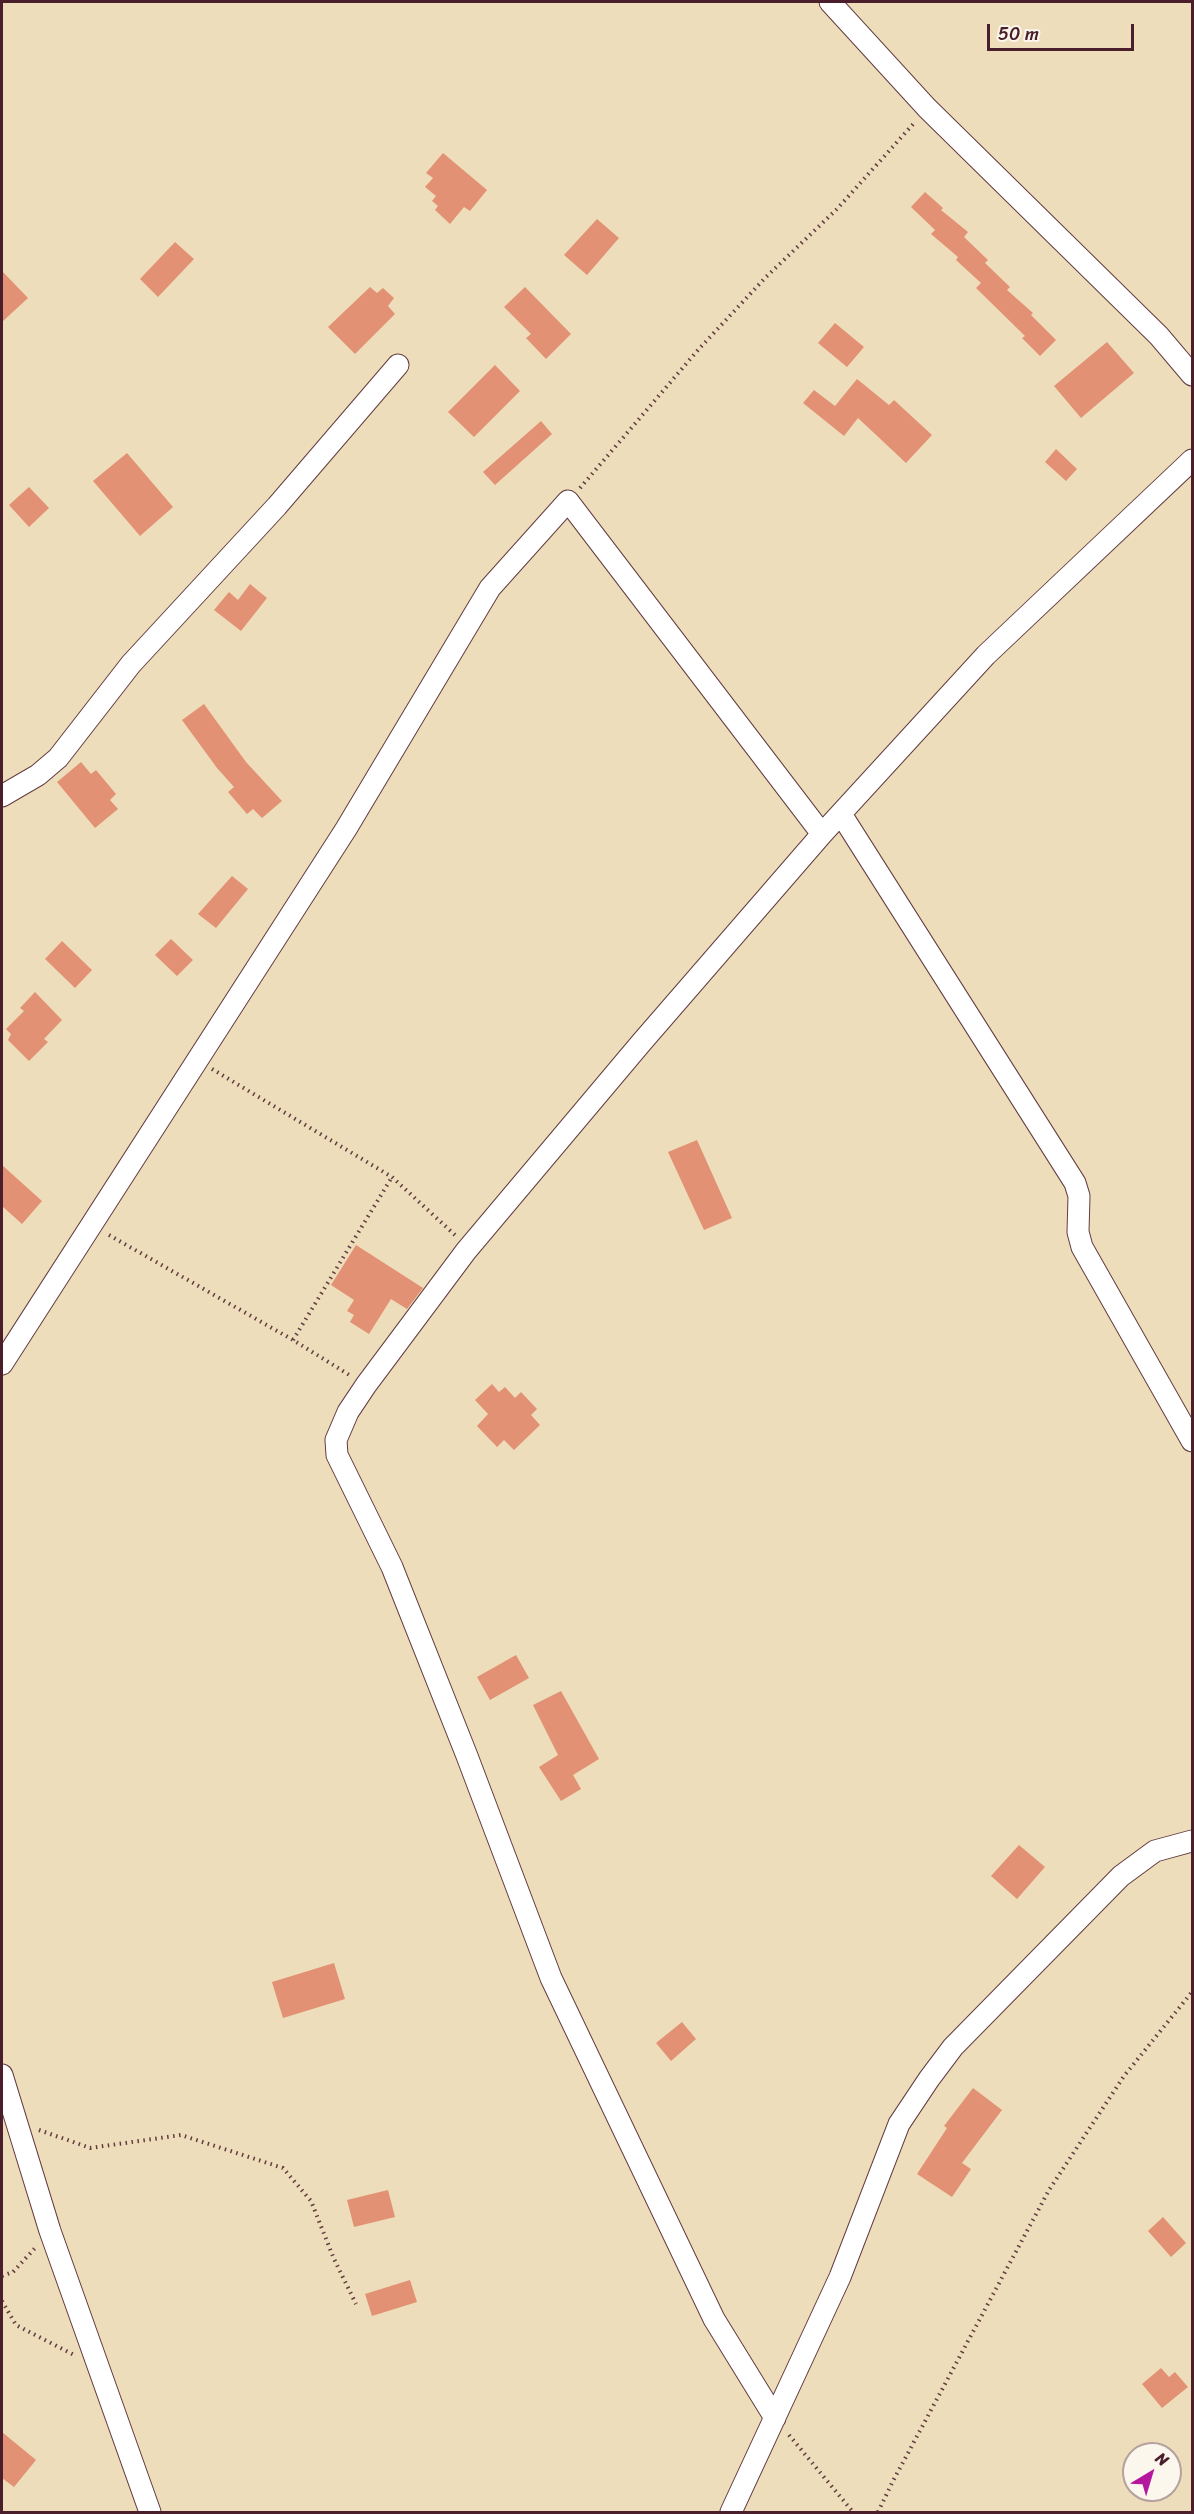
<!DOCTYPE html>
<style>
body{margin:0}
#map{position:relative;width:1194px;height:2514px;overflow:hidden;background:#eeddba;font-family:Sriracha,sans-serif}
canvas{display:block}
.frame{position:absolute;inset:0;border:3px solid #4a1f2b;pointer-events:none}
.north{position:absolute;left:1122px;top:2442px;width:60px;height:60px;box-sizing:border-box;background:#fbf7ec;border:2px solid #b4a19f;border-radius:50%;rotate:38deg;font-size:16px;font-weight:700;line-height:24px;text-align:center;color:#4a1f2b}
.north::after{content:'';display:block;margin:auto;width:21px;height:27px;background:#b5179e;clip-path:polygon(50% 0,100% 100%,50% 72%,0 100%)}
.scale{position:absolute;left:987px;top:24px;width:147px;height:27px;box-sizing:border-box;border:3px solid #4a1f2b;border-top:0;padding-left:8px;font-size:18px;line-height:21px;white-space:nowrap;color:#4a1f2b;-webkit-text-stroke:4px #fbf7ec;paint-order:stroke}
</style>
<div id="map">
<canvas width="1194" height="2514"></canvas>
<div class="frame"></div>
<div class="north">N</div>
<div class="scale">50 m</div>
</div>
<script>
const context = document.querySelector('canvas').getContext('2d');
context.lineJoin = 'round';
function fillPath(path, color) {
  context.fillStyle = color;
  context.fill(path, 'evenodd');
}
function shape(rows) {
  const path = new Path2D();
  for (const r of rows) {
    path.moveTo(r[0], r[1]);
    for (let i = 2; i < r.length; i += 2) path.lineTo(r[i], r[i + 1]);
  }
  return path;
}
function strokePath(path, color, width, dash) {
  context.strokeStyle = color;
  context.lineWidth = width;
  context.lineCap = dash ? 'butt' : 'round';
  context.setLineDash(dash || []);
  context.stroke(path);
}
fillPath(shape([
 [443,153,487,190,470,211,464,207,450,224,435,210,438,206,432,201,436,196,425,187,433,178,426,173],
 [925,192,943,208,941,210,968,232,964,237,988,260,985,263,1010,287,1007,290,1033,313,1031,315,1056,340,1040,356,1022,338,1025,336,976,288,981,283,956,260,958,257,931,234,935,230,911,207],
 [597,219,619,238,587,275,564,255],
 [175,242,194,259,158,297,140,279],
 [2,271,28,298,2,322],
 [370,287,377,293,383,288,394,298,388,306,395,314,355,354,328,327],
 [525,287,571,334,546,359,526,338,531,334,504,307],
 [835,323,864,347,847,367,818,343],
 [1107,342,1134,373,1081,418,1054,386],
 [495,365,520,391,474,437,448,412],
 [857,379,889,405,894,400,932,435,906,463,858,418,844,436,803,403,814,390,835,406],
 [541,421,552,434,495,485,483,472],
 [1056,449,1077,469,1066,481,1045,462],
 [127,453,173,507,140,536,93,481],
 [29,487,49,508,29,527,9,505],
 [250,584,267,598,241,631,214,610,229,592,238,600],
 [204,704,246,762,282,801,262,818,253,809,247,814,228,792,234,787,217,768,182,720],
 [81,762,91,774,96,770,116,794,110,800,118,809,95,828,57,782],
 [232,876,248,889,216,928,198,914],
 [171,939,193,960,177,976,155,955],
 [62,941,92,970,75,988,45,959],
 [35,992,62,1020,44,1039,48,1042,29,1061,8,1040,11,1034,6,1029,24,1011,20,1008],
 [697,1140,732,1218,704,1230,668,1152],
 [2,1165,42,1201,22,1224,2,1206],
 [356,1245,423,1288,407,1309,391,1299,369,1334,350,1322,354,1315,347,1311,354,1300,331,1285],
 [492,1384,499,1392,505,1387,515,1398,521,1392,537,1409,531,1415,540,1425,514,1450,504,1440,497,1447,477,1426,488,1414,475,1400],
 [516,1655,529,1678,490,1700,477,1677],
 [561,1691,599,1759,573,1775,581,1789,561,1801,539,1767,558,1755,533,1705],
 [1019,1845,1045,1867,1017,1899,991,1876],
 [334,1963,345,1999,283,2018,272,1982],
 [682,2022,696,2039,671,2061,656,2043],
 [973,2088,1002,2110,962,2163,971,2169,952,2197,917,2174,947,2128,944,2126],
 [388,2190,395,2217,354,2227,347,2200],
 [1163,2217,1186,2243,1171,2257,1148,2231],
 [410,2280,417,2302,372,2316,365,2294],
 [1161,2368,1169,2377,1175,2372,1188,2387,1162,2408,1142,2384],
 [2,2432,36,2460,14,2487,2,2478]
]), '#e29174');
const street = shape([
 [830,2,927,108,1159,336,1192,375],
 [2,796,38,775,58,758,131,664,277,506,398,365],
 [841,814,1075,1183,1079,1196,1078,1232,1082,1247,1192,1441],
 [2,1364,346,829,490,588,568,501,822,834],
 [2,2075,50,2231,150,2512],
 [775,2418,714,2319,551,1978,467,1756,392,1567,337,1455,336,1440,348,1412,366,1385,466,1251,641,1043,822,834,986,655,1192,460],
 [731,2512,840,2277,899,2124,929,2079,953,2047,1121,1876,1155,1851,1192,1841]
]);
strokePath(street, '#633c40', 23);
strokePath(shape([
 [580,488,698,350,765,278,837,209,915,122],
 [212,1069,392,1177,455,1235],
 [109,1235,293,1340,351,1376],
 [293,1340,392,1177],
 [39,2130,90,2148,181,2135,283,2168,311,2201,334,2259,356,2304],
 [2,2276,13,2272,36,2247],
 [2,2301,16,2325,74,2355],
 [789,2435,853,2512],
 [878,2512,893,2481,1049,2190,1124,2076,1192,1992]
]), '#633c40', 4, [1.5, 4.5]);
strokePath(street, '#fff', 21);
</script>
